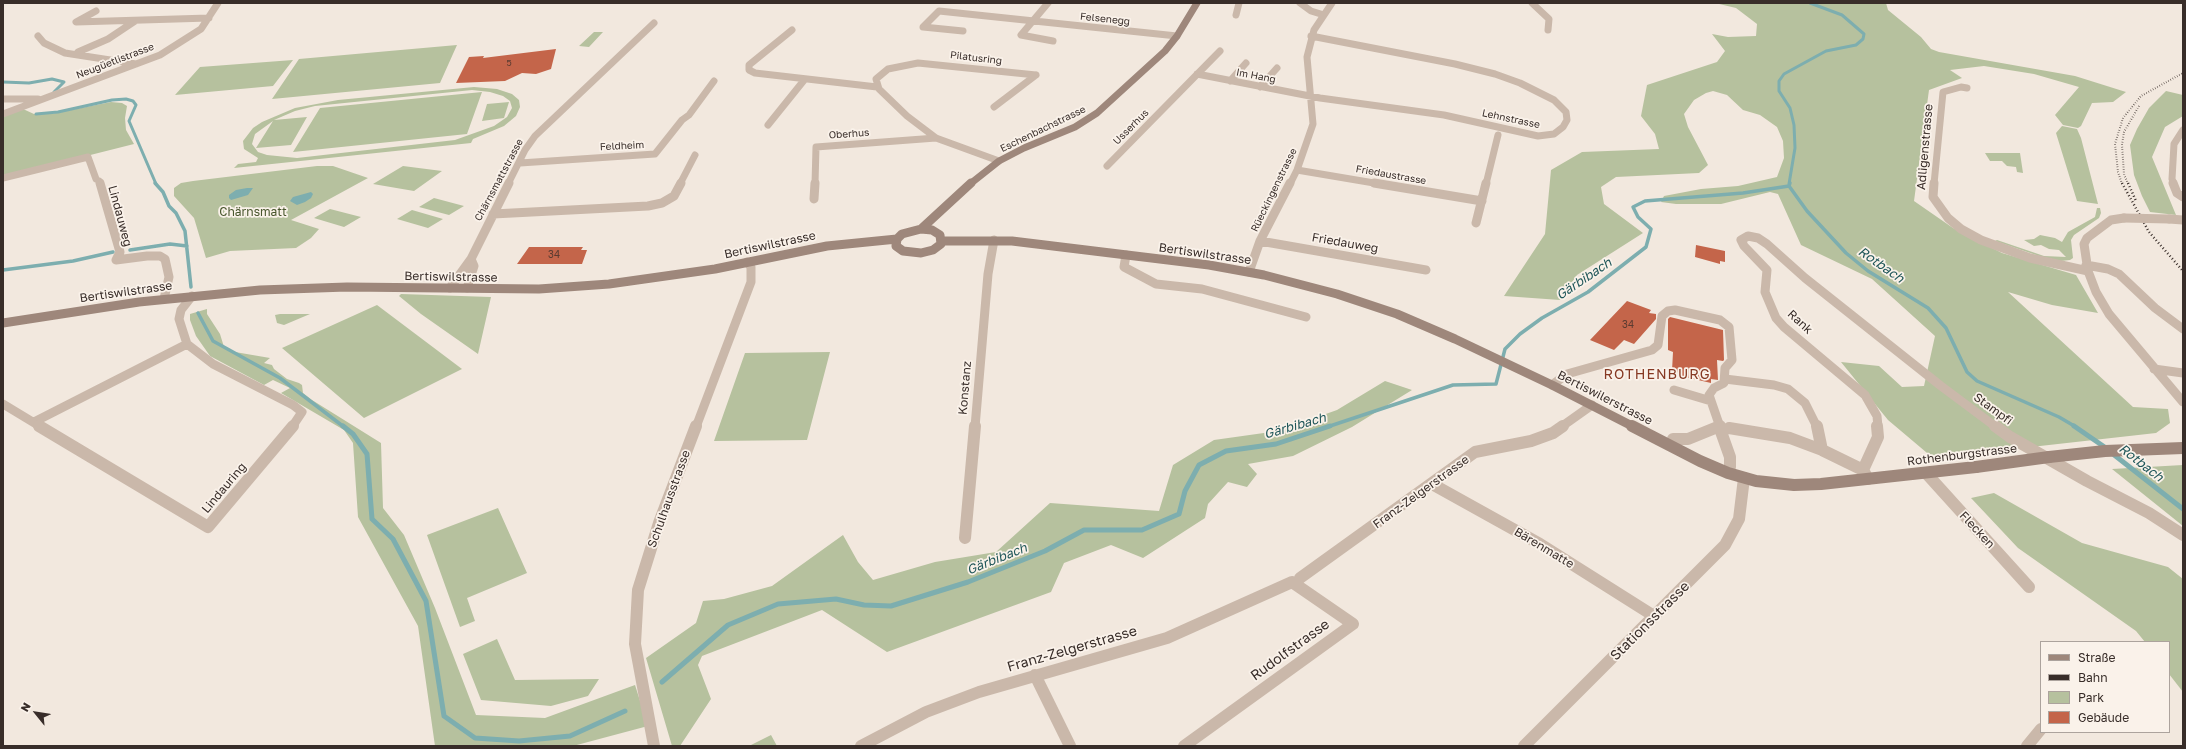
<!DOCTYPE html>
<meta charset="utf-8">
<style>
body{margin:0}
#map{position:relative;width:2186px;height:749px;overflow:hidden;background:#f2e8de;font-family:"Golos Text",sans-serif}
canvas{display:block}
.frame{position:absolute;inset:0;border:4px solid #382d29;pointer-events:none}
.legend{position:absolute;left:2040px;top:641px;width:130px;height:92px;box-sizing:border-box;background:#faf2ea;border:1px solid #aca39d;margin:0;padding:5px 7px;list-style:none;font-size:12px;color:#382d29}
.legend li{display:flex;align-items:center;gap:8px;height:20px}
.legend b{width:20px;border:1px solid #aca39d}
.north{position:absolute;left:16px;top:693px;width:40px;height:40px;-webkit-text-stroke:3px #faf2ea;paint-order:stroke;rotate:300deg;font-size:11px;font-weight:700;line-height:16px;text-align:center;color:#382d29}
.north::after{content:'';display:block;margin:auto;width:14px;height:18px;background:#382d29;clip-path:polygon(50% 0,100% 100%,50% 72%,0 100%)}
</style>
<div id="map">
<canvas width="2186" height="749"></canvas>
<div class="frame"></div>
<ul class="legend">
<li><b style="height:5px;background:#9e877b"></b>Straße</li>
<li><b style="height:5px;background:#382d29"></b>Bahn</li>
<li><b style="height:11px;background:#b6c19e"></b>Park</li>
<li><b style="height:11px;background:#c4654a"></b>Gebäude</li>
</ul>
<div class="north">N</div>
</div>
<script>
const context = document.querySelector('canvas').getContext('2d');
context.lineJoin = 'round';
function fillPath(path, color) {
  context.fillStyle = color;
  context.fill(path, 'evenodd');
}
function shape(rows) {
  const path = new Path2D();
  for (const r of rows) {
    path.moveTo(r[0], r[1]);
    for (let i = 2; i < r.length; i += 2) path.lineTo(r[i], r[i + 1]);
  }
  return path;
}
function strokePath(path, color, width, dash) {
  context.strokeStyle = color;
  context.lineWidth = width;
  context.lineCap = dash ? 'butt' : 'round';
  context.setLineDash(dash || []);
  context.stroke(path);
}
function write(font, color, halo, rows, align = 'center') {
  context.font = font + ' "Golos Text",sans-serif';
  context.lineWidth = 3.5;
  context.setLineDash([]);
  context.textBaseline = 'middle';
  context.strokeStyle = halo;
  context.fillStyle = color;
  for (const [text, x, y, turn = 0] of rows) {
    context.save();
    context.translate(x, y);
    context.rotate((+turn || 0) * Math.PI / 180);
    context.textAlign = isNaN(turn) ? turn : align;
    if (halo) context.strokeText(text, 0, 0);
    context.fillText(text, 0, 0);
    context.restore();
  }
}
fillPath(shape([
 [1715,3,1886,3,1888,10,1921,37,1931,49,1939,52,2075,76,2126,92,2113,102,2092,103,2081,126,2078,128,2063,125,2055,115,2079,87,2034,74,1984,66,1950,70,1962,78,1929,90,1914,201,1953,228,2002,253,2076,275,2098,313,2052,305,2008,292,2133,407,2168,409,2170,423,2156,433,1933,458,1888,420,1841,362,1879,366,1902,387,1924,386,1935,336,1872,279,1801,245,1778,194,1770,192,1721,204,1676,204,1661,202,1664,196,1701,189,1738,186,1777,177,1784,158,1783,141,1777,127,1760,115,1743,110,1727,95,1713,91,1706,93,1694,100,1684,114,1688,127,1708,165,1699,173,1616,177,1601,187,1604,204,1643,233,1577,275,1560,300,1504,296,1545,234,1551,170,1582,152,1659,149,1655,134,1641,116,1647,85,1717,62,1725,51,1712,34,1728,37,1756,36,1757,24,1736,8],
 [594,32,603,32,589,47,579,46],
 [457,45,440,83,272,99,299,59],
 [293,60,273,86,175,95,200,67],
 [474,87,497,89,512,94,519,100,520,107,516,116,504,126,473,139,471,143,234,168,238,164,256,162,258,158,244,149,243,141,253,128,262,122,295,108,338,100],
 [472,90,490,92,503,96,510,101,512,108,507,117,494,126,455,140,297,158,267,155,258,152,252,144,255,134,273,121,256,148,291,145,307,117,274,120,295,111,315,106],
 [2166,91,2183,95,2183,116,2165,127,2152,157,2176,215,2150,212,2142,196,2134,175,2130,145,2137,129,2149,108],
 [482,92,467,134,293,152,320,108],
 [111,102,122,103,127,106,125,118,126,130,134,144,3,177,3,116,23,109,34,114,51,114],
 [509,102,504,118,482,121,487,104],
 [2062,126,2077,129,2081,138,2098,204,2077,201,2056,133],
 [1985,153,2020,153,2023,173,2017,172,2016,167,2007,166,2002,161,1990,161],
 [317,166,333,166,368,178,291,220,319,229,311,238,296,248,230,251,206,258,194,218,174,196,174,188,181,183,193,181],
 [403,166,442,171,414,191,373,184],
 [434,198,464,206,449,215,419,207],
 [2097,208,2100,208,2101,213,2099,218,2074,235,2071,240,2073,258,2070,260,2061,261,2039,256,1995,241,1997,240,2044,256,2066,257,2059,250,2049,249,2041,245,2034,246,2024,240,2034,239,2040,235,2055,238,2062,242,2068,232,2095,217],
 [330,209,361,217,344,227,314,218],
 [412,210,443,219,428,228,397,219],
 [401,294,491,297,478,354,421,314,399,296],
 [377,305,462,369,364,418,282,348],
 [207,309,207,314,220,334,224,347,235,352,270,358,264,363,272,365,274,369,287,379,299,383,302,385,303,393,312,400,381,443,383,508,404,535,435,608,476,715,545,718,635,685,648,726,573,746,435,746,418,626,358,517,353,443,344,430,281,393,290,388,273,380,264,385,210,356,196,336,190,320,190,314],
 [280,314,310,314,284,325,277,323,275,315],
 [830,352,807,440,714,441,745,353],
 [1385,381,1412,390,1352,427,1293,456,1248,464,1257,474,1247,487,1228,482,1208,504,1205,518,1143,558,1111,545,1064,563,1051,592,887,652,822,610,702,656,698,665,711,699,680,746,672,746,646,658,696,623,703,601,724,599,772,586,843,535,858,562,873,580,935,562,996,552,1050,503,1159,511,1173,465,1214,440,1278,431,1337,410],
 [2183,465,2183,526,2112,469],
 [1994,493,2082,543,2168,567,2183,579,2183,692,2169,674,2169,642,2145,642,2136,631,2018,548,1971,498],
 [498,508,527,573,467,598,475,621,460,627,427,535],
 [497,639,515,680,599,679,588,696,551,706,481,700,463,654],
 [771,735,777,746,749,746]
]), '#b6c19e');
fillPath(shape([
 [247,188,253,188,248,195,231,200,229,198,229,195,236,190],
 [311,192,313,194,311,198,305,202,297,205,290,201,293,197]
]), '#7daeaf');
strokePath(shape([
 [3,82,29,83,52,79,64,82,54,92],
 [36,114,58,112,112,100,126,99,133,101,136,105,129,121,156,184],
 [1789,184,1795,148,1794,125,1790,108,1779,91,1779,81,1784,74,1826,51,1856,45,1863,39,1864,34,1842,15,1810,3]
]), '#7daeaf', 3);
strokePath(shape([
 [155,183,163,192,169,206,176,213,185,231,191,287],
 [1790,183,1789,186,1807,211,1846,253,1868,271,1928,308,1946,328,1967,372,1977,381,2059,417,2076,427],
 [130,250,170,244,187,246],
 [3,270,73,261,113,252],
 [198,313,213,341,280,378,344,427],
 [1327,427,1453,385,1496,384,1505,349,1520,334,1542,318,1588,292,1646,247,1651,229,1638,217,1633,207,1645,201,1743,193,1789,186]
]), '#7daeaf', 3.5);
strokePath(shape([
 [343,426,353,434,367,454,372,519,393,539,426,601,444,716,475,738,519,741,570,736,625,711],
 [2074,426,2106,448],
 [2113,454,2183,509],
 [662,682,728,625,778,604,836,599,864,605,891,606,968,582,1045,551,1084,530,1142,530,1179,514,1185,491,1199,465,1226,451,1276,444,1330,426]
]), '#7daeaf', 5);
fillPath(shape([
 [556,49,551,69,536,74,522,73,505,81,456,83,469,57,484,56,483,58],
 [1696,245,1725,251,1725,262,1720,261,1720,264,1695,257],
 [529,247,583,247,581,250,587,250,582,264,517,264],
 [1627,301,1651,310,1649,313,1656,314,1656,319,1634,344,1624,340,1614,350,1590,340],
 [1670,317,1723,330,1724,360,1723,361,1717,360,1718,380,1711,379,1711,383,1681,376,1681,373,1672,371,1673,352,1668,350,1668,319]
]), '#c4654a');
strokePath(shape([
 [1048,3,1021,35,1053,41],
 [1300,3,1311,11,1324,15],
 [1532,3,1549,19,1548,30],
 [96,11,76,22,209,18],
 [1236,15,1239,3],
 [792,30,749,65,749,70,755,73,877,87],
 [963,31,923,27,939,11,1177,36],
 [38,36,44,43,65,53,136,64],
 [78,52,108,39,135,21],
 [1197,74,1320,98,1444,115,1538,136,1554,134,1563,127,1567,120,1566,112,1554,100,1520,83,1495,74,1455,64,1311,36],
 [1230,81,1246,63],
 [1260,87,1277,68],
 [3,99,38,99],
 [994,107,1036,75],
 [3,114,160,55,201,29,218,3],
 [768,125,805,79],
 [999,161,936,138,907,116,879,89,876,79,888,69,918,63,1036,75],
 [520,163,655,154,682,120,689,115,714,81],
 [1107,166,1220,51],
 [1297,170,1380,184],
 [3,178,88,157,96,179],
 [99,181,100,184],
 [508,184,525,150,535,136,654,23],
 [680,184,695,155],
 [815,184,816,147,936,138],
 [1290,184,1297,170,1313,124,1307,57,1314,30,1332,3],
 [1486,184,1498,135],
 [1934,184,1943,92,1961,87,1967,88],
 [2174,184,2172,179,2174,144,2183,130]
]), '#cab8aa', 7);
strokePath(shape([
 [100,183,120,252,116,260,147,256,160,256,165,259,169,277,164,299],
 [1374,183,1482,201],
 [1934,183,1933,197,1948,218,1961,229,1981,240,2030,258,2088,271],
 [2173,183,2177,193,2183,197],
 [814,199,815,183],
 [493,214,648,206,662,203,674,196,681,183],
 [2124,218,2111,220,2087,238,2084,244,2088,271,2096,292,2109,314,2183,402],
 [2169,219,2183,220],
 [1476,223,1486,183],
 [1260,241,1426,270],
 [1126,255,1124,267,1156,284,1202,289,1306,317],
 [2086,265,2108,269,2119,274,2155,308,2183,329],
 [1249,272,1260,241,1290,183],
 [450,288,471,259,509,183],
 [467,288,474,266,471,259],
 [192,296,181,310,179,319,187,344,213,364,293,405,302,412,292,427],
 [2154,369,2183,373],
 [1725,379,1774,385,1788,389,1805,403,1817,427],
 [1552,385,1567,374,1652,350,1658,345,1662,316,1668,311,1675,310,1720,320,1729,327,1732,360,1725,368,1724,383,1714,388,1709,395,1720,427],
 [1674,390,1711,401],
 [3,404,41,427],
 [34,422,187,344],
 [696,427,751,282,751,267,747,262],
 [975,427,988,274,994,240],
 [1561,427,1592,405],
 [1718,427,1720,426],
 [1878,427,1877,416,1865,395,1784,327,1776,318,1765,292,1767,270,1744,246,1741,240,1748,236,1758,238,1767,244,1805,278,1941,386,1996,427]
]), '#cab8aa', 9);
strokePath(shape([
 [39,426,208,527,293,426],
 [1719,426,1730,457,1730,467],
 [1817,426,1822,450],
 [1995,426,2010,437,2087,481,2149,513,2183,535],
 [1729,428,1790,438,1822,450,1863,470],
 [1673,439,1688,439,1720,426],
 [1926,473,2029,587],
 [1868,479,1863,470,1878,437,1877,426],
 [1432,484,1540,544,1654,616],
 [965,538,975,426],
 [1300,578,1475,452,1531,441,1553,433,1563,426],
 [1035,675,1070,746],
 [654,746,635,644,638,590,659,523,696,426],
 [861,746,926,712,979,692,1167,638,1292,582,1353,624,1184,746],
 [1524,746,1725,545,1739,519,1744,478],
 [2027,746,2041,729]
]), '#cab8aa', 12);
strokePath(shape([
 [970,184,999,161,1024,148,1075,127,1097,113,1165,51,1177,36,1197,3]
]), '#9e877b', 7);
strokePath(shape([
 [921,229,971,183],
 [921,229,932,230,940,235,941,244,933,250,921,253,903,251,896,246,897,239,902,234,921,229],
 [942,241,1012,241,1209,265,1264,275,1337,294,1397,314,1455,339,1552,385,1634,427],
 [3,323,139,302,260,290,347,287,539,289,609,284,715,269,827,246,897,239]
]), '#9e877b', 9);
strokePath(shape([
 [1632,426,1700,461,1728,473,1756,481,1794,485,1821,484,1976,467],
 [2049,457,2105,451,2183,448]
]), '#9e877b', 12);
strokePath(shape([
 [2122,184,2118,172,2115,144,2123,118,2141,96,2183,73],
 [2128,184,2124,174,2122,145,2124,132,2139,106]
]), '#382d29', 2, [0.5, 2]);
strokePath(shape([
 [2122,183,2149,232,2183,271],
 [2128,183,2136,201]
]), '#382d29', 2.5, [1, 2.5]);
strokePath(shape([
 [2124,218,2169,219]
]), '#cab8aa', 9);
strokePath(shape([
 [1976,467,2049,457]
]), '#9e877b', 12);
write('9px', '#5b3b31', null, [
 ["5",509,63]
]);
write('10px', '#382d29', '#faf2ea', [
 ["Felsenegg",1105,19,6],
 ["Pilatusring",976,58,7],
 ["Neugüetlistrasse",115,61,-21],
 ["Im Hang",1256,76,11],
 ["Lehnstrasse",1511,119,12],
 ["Usserhus",1131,127,-45],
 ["Eschenbachstrasse",1043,129,-26],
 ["Oberhus",849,134,-4],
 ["Feldheim",622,146,-3],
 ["Friedaustrasse",1391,175,10],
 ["Chärnsmattstrasse",499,180,-62],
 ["Rüeckingenstrasse",1274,190,-64]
]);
write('10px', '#5b3b31', null, [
 ["34",554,255],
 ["34",1628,325]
]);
write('12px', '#382d29', '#faf2ea', [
 ["Adligenstrasse",1925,147,-85],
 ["Lindauweg",120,216,75],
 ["Friedauweg",1345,243,10],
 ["Bertiswilstrasse",770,245,-12],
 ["Bertiswilstrasse",1205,254,8],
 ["Bertiswilstrasse",451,277,1],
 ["Bertiswilstrasse",126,292,-8],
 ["Rank",1800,322,43],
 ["Konstanz",965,388,-85],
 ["Bertiswilerstrasse",1605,398,27],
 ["Stampfi",1993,409,36],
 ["Rothenburgstrasse",1962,455,-7],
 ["Lindauring",224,488,-50],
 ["Franz-Zelgerstrasse",1421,492,-36],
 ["Schulhausstrasse",669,499,-70],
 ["Flecken",1977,530,47],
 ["Bärenmatte",1544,548,31]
]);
write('12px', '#48562d', '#faf2ea', [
 ["Chärnsmatt",253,212]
]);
write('italic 13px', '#1f5659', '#faf2ea', [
 ["Rotbach",1881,265,35],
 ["Gärbibach",1584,279,-34],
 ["Gärbibach",1295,426,-16],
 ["Rotbach",2141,463,38],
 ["Gärbibach",997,559,-22]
]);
context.letterSpacing = '1px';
write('14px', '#863923', '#faf2ea', [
 ["ROTHENBURG",1657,375]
]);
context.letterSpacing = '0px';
write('14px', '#382d29', '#faf2ea', [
 ["Stationsstrasse",1650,621,-45],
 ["Franz-Zelgerstrasse",1072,649,-16],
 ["Rudolfstrasse",1290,650,-36]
]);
</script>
